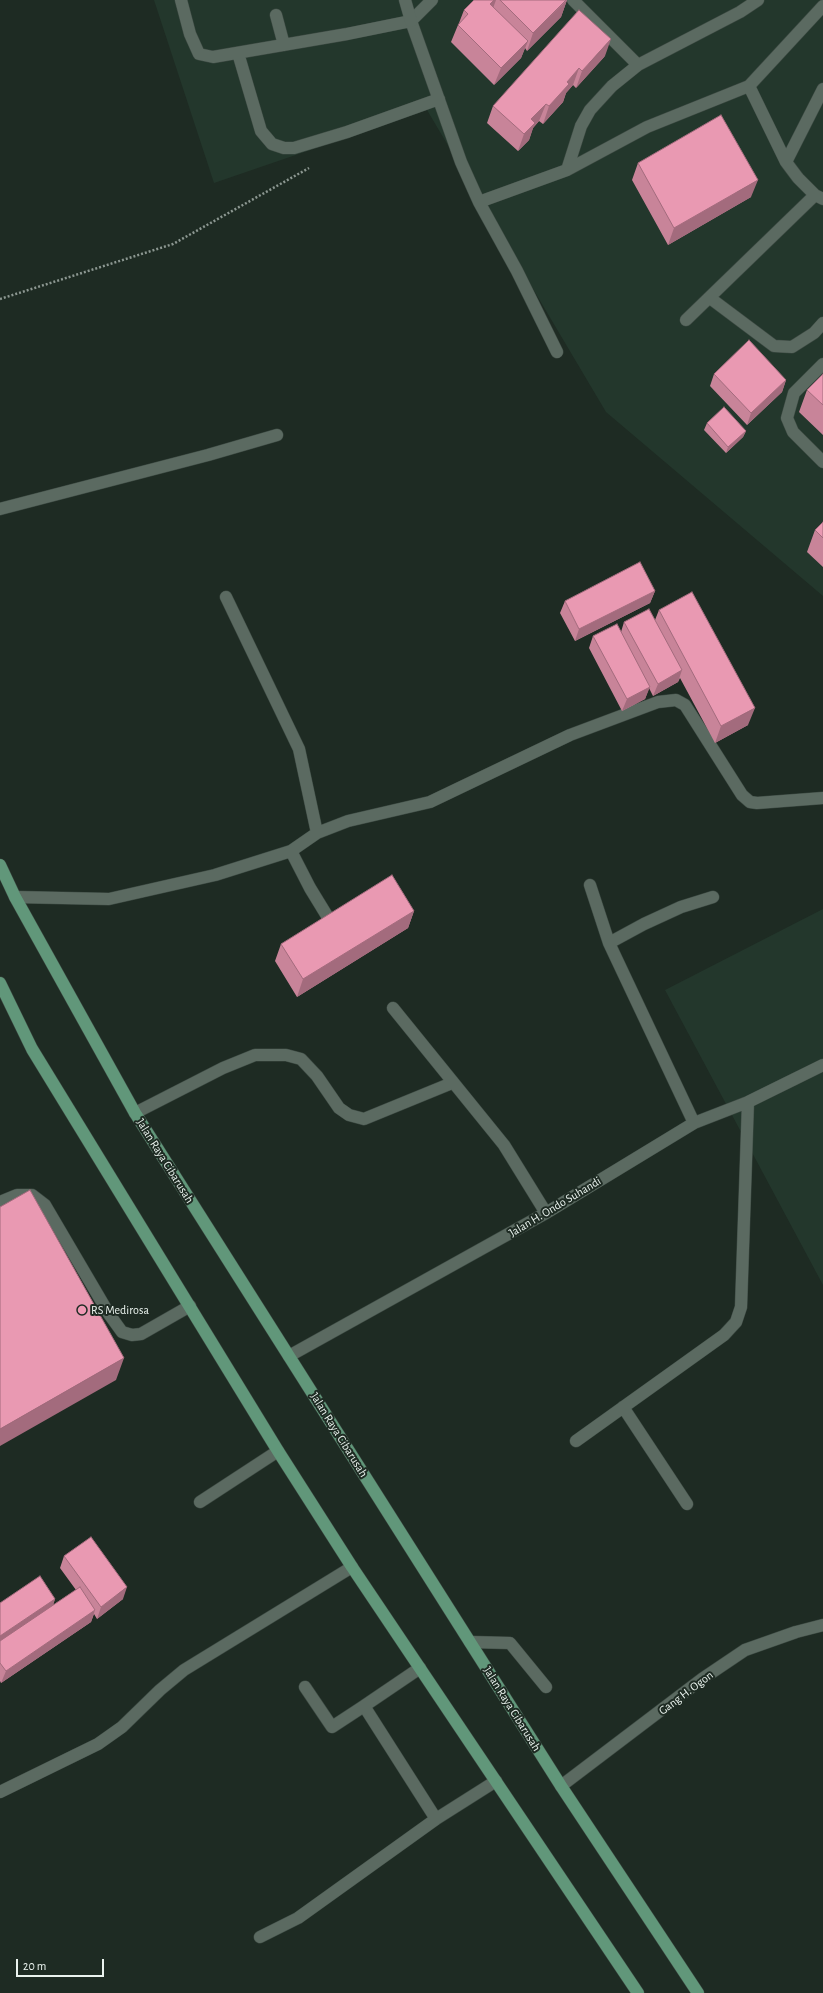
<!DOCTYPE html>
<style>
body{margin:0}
#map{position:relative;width:823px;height:1993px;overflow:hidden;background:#1e2b23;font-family:"Alegreya Sans",sans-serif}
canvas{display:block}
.scale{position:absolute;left:16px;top:1959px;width:88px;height:18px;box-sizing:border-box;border:2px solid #eaf3ee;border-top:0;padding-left:5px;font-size:12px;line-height:14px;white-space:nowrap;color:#eaf3ee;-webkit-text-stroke:3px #1e2b23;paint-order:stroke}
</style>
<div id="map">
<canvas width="823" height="1993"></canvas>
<div class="scale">20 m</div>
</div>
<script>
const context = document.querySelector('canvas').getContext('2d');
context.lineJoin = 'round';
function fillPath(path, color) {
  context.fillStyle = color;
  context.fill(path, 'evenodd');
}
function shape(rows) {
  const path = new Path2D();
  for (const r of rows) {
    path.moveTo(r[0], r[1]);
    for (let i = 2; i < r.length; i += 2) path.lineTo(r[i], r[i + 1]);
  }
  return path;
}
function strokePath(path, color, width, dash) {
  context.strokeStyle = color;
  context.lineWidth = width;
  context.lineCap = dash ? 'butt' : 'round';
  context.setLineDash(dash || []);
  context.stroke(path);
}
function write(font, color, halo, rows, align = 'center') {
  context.font = font + ' "Alegreya Sans",sans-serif';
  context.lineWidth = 4;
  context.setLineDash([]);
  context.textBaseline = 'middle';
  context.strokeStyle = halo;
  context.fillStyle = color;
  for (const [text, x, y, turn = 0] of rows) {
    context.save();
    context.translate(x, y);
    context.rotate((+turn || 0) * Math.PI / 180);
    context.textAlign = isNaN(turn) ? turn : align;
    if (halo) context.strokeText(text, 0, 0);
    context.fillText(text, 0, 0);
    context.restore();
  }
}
fillPath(shape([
 [154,0,823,0,823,596,606,412,427,110,214,183],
 [823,909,823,1285,665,990]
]), '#23372c');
const service = shape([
 [181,0,190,34,199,54,213,57,347,34,411,21,432,0],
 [573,0,638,65],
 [276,15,284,45],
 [411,21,461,162,479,202,517,271,557,352],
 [238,53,261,131,272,144,284,148,294,148,347,132,439,99],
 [749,86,786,162,798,178,815,195],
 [786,162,823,89],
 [567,170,581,126,590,110,612,86,638,65,740,12,758,0],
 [479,202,567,170,647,127,749,86,823,6],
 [710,298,774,346,792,347,814,333,823,323],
 [686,320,815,195,823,199],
 [823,364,794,393,787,418,793,432,823,462],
 [0,1202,17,1195,32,1195,45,1205,109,1314,122,1332,132,1335,141,1334,190,1306],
 [470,1642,510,1643,546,1687],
 [305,1687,332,1727,364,1706,436,1819],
 [364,1706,420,1668],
 [260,1937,298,1918,436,1819,496,1781]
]);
const minor = shape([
 [405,0,411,21],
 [0,509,208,455,277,435],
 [226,597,299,749,317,833],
 [291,851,310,888,332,924],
 [590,885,609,943,694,1123],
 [15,897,109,899,215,875,291,851,317,833,348,821,430,802,570,735,658,702,676,700,685,705,742,795,750,802,757,803,823,798],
 [609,943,644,924,681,907,713,897],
 [393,1008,504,1145,546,1213],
 [135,1113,223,1068,255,1055,286,1055,301,1059,317,1076,339,1108,349,1115,364,1119,452,1083],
 [289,1356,546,1213,694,1123,748,1102,823,1065],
 [623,1407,687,1504],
 [576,1441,724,1335,736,1322,741,1307,748,1102],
 [200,1502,278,1451],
 [561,1786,702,1679,745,1650,796,1632,823,1625],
 [0,1792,98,1744,122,1727,160,1690,184,1670,352,1567]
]);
const primary = shape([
 [0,865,15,897,135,1113,561,1786,698,1993],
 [0,983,32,1049,278,1451,352,1567,638,1993]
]);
strokePath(service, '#3d4a43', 13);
strokePath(minor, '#3d4a43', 13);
strokePath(primary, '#3d4a43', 13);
strokePath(shape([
 [0,299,173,244,309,168]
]), '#8c9791', 2.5, [2, 2]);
strokePath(service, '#5b6a61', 12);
strokePath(minor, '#5b6a61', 12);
strokePath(primary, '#61977a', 12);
fillPath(shape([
 [474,0,567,0,561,17,527,51,525,48,521,58,494,85,451,42,458,25,459,23,464,10],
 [605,56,576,88,573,85,566,93,563,102,543,124,539,121,533,128,529,140,518,151,487,123,493,106],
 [638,163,751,197,668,245,632,180],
 [714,374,786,380,782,392,747,425,710,386],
 [823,374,823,435,799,412,807,390],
 [707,423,746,431,743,437,726,453,704,430],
 [823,522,823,567,807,552,815,530],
 [655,591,650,603,575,641,560,613,565,601],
 [659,610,748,725,715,743,680,678,678,682,653,696,649,688,645,699,622,711,589,648,593,636,621,632,624,622,655,620],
 [414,911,408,928,297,997,275,961,281,944],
 [64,1556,123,1599,97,1619,94,1614,91,1622,1,1683,0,1681,0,1603,55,1599,53,1605,76,1590,60,1568]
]), '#c88499');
fillPath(shape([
 [494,0,496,0,491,14,490,4],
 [567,0,561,17,527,51,533,33],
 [611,39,605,56,576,88,582,71],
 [528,41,521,58,494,85,501,68],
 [579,68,573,85,566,93,563,102,543,124,549,106,567,82],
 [546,104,539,121,533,128,529,140,518,151,524,134,531,119],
 [758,180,751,197,668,245,674,228],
 [786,380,782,392,747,425,751,413],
 [746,431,743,437,726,453,728,447],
 [655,591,650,603,575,641,579,629],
 [682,670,678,682,653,696,658,684],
 [650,687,645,699,622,711,627,699],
 [755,708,748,725,715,743,721,726],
 [414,911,408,928,297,997,303,979],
 [124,1358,116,1380,0,1446,0,1429],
 [127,1587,123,1599,97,1619,101,1607],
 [55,1599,51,1611,0,1645,0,1636],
 [95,1610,91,1622,1,1683,6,1671]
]), '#a36b7d');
const building = shape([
 [474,0,494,0,490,4,528,41,501,68,458,25,468,14,464,10,474,0],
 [500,0,566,0,533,33,500,0],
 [579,10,611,39,582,71,579,68,567,82,569,84,549,106,546,104,531,119,535,123,524,134,493,106,579,10],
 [721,115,758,180,674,228,638,163,721,115],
 [749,340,786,380,751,413,714,374,749,340],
 [823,374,823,405,807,390,823,374],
 [724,407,746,431,728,447,707,423,724,407],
 [823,522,823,538,815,530,823,522],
 [640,562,655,591,579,629,565,601,640,562],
 [692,592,755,708,721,726,659,610,692,592],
 [649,609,682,670,658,684,624,622,649,609],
 [617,624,650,687,627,699,593,636,617,624],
 [392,875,414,911,303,979,281,944,392,875],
 [30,1190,124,1358,0,1429,0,1207,30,1190],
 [91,1537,127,1587,101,1607,64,1556,91,1537],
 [40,1576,55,1599,0,1636,0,1603,40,1576],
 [80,1587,95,1610,6,1671,0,1663,0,1641,80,1587]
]);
fillPath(building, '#e999b2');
strokePath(building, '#a36b7d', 1);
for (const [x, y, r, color] of [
 [82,1310,5,"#f09ab5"]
]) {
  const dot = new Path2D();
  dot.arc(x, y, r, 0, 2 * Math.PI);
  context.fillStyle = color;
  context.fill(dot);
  strokePath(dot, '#1e2b23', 1.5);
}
write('12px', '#eaf3ee', '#1e2b23', [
 ["Jalan Raya Cibarusah",165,1161,58],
 ["Jalan H. Ondo Suhandi",555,1207,-31],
 ["Jalan Raya Cibarusah",339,1435,58],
 ["Gang H. Ogon",686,1693,-37],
 ["Jalan Raya Cibarusah",512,1709,58]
]);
write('12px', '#eaf3ee', '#1e2b23', [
 ["RS Medirosa",91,1310]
], 'left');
</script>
